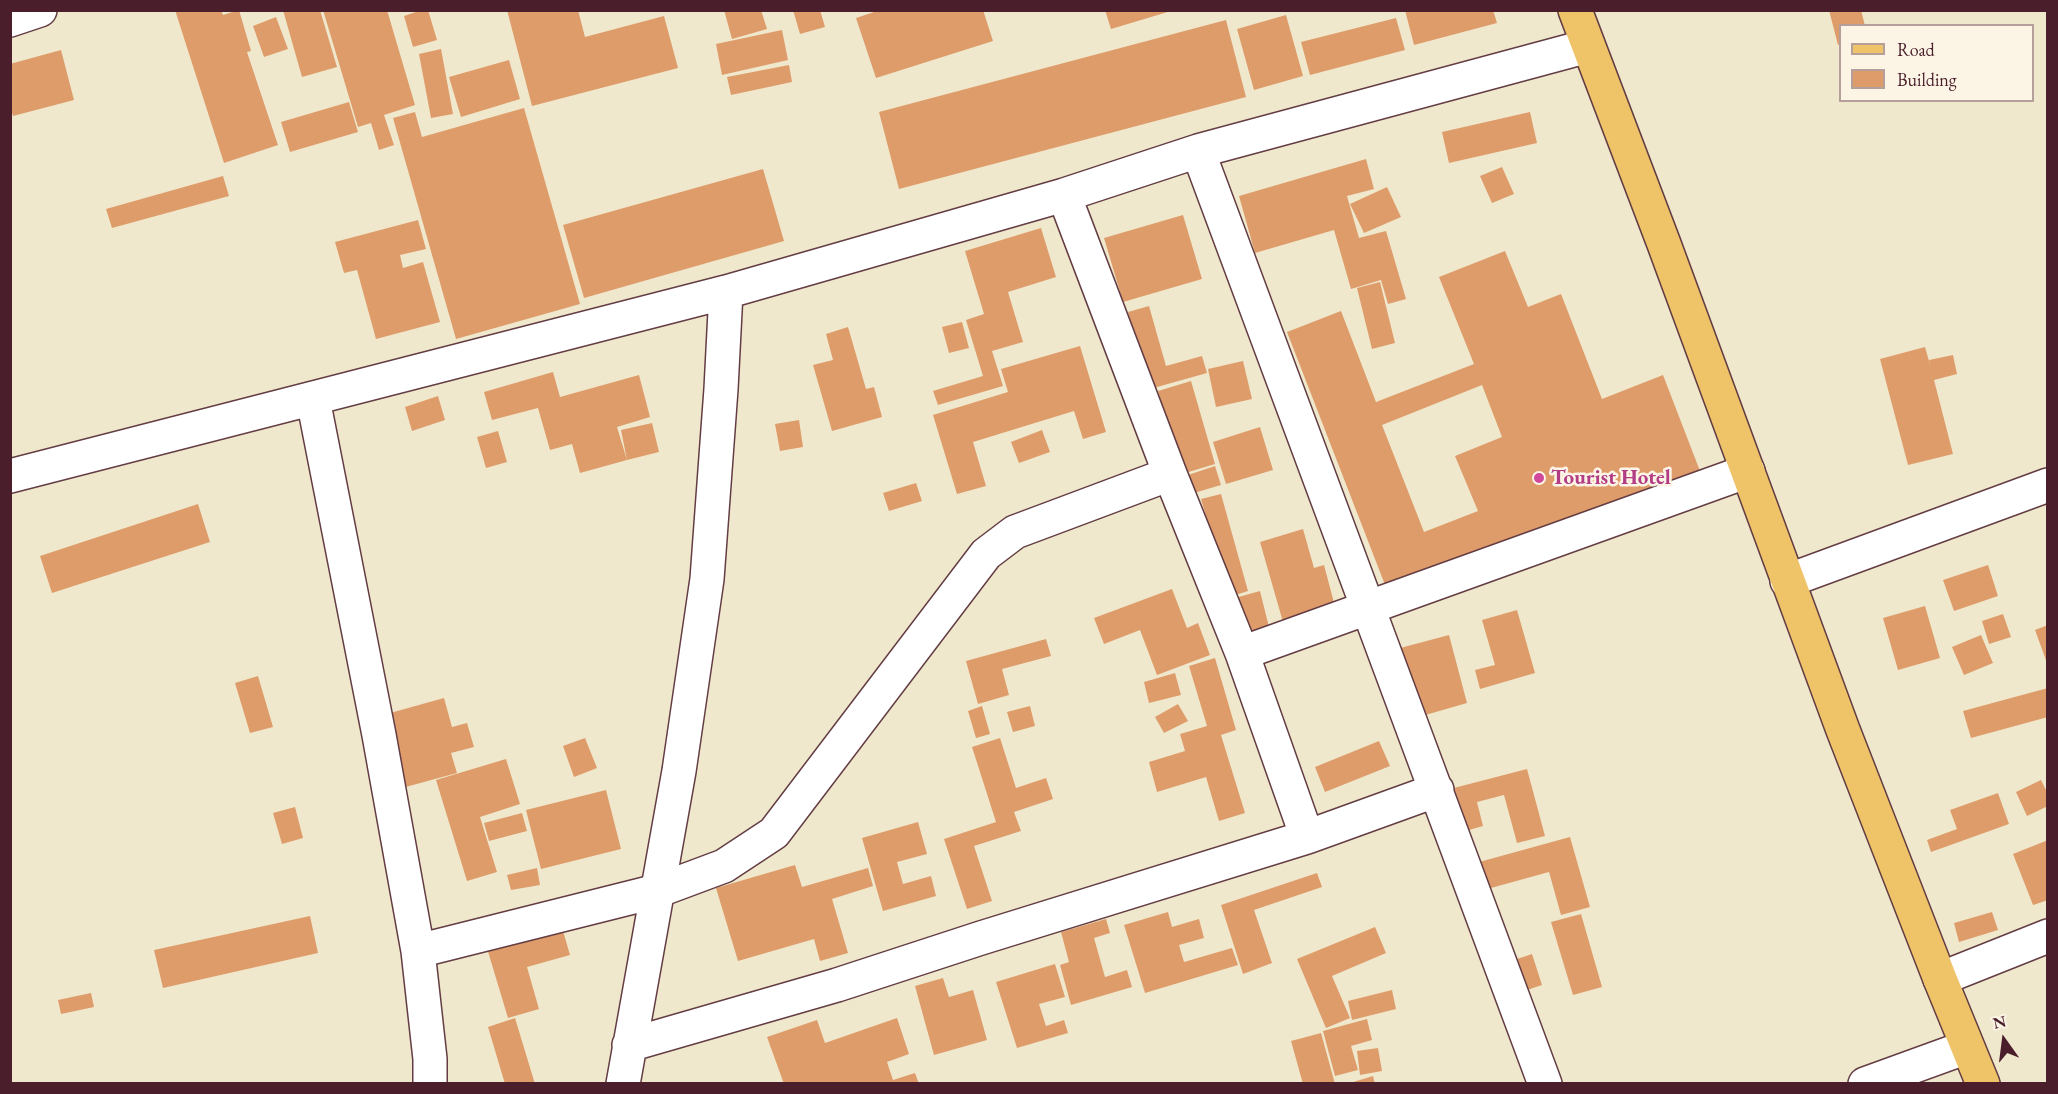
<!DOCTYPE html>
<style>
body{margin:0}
#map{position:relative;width:2058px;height:1094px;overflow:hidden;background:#efe8cc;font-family:"EB Garamond",serif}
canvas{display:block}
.frame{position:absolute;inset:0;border:12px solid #4a1f2b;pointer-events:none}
.legend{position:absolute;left:1839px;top:24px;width:195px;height:78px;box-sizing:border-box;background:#fcf5e5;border:2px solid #b59f9b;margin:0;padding:8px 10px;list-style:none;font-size:18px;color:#4a1f2b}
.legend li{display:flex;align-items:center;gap:12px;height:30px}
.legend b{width:30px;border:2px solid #b59f9b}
.north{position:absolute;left:1974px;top:1010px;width:60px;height:60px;-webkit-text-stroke:4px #fcf5e5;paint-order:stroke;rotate:346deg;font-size:16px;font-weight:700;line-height:24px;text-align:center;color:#4a1f2b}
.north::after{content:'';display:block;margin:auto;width:21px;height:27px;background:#4a1f2b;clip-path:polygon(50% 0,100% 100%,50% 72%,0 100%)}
</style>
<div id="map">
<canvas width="2058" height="1094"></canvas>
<div class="frame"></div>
<ul class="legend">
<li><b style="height:8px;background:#efc469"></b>Road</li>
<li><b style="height:16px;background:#df9c6b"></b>Building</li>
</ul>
<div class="north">N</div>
</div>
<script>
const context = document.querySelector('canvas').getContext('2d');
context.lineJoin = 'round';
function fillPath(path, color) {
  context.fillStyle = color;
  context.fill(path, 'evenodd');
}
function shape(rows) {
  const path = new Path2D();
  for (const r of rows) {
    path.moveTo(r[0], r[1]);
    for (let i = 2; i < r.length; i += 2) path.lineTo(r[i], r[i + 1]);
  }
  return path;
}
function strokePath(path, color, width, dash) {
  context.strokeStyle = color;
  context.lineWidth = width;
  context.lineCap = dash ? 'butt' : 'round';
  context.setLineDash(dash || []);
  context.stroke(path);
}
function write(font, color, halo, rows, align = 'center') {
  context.font = font + ' "EB Garamond",serif';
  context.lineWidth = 5;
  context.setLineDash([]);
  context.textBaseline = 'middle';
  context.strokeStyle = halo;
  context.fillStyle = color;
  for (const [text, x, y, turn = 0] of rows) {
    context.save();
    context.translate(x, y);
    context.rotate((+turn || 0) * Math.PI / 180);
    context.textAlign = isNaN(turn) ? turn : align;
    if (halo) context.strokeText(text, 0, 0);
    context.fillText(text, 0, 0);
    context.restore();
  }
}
fillPath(shape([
 [175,10,221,10,223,15,239,10,251,51,247,52,278,145,224,163],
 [283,10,320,10,337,67,302,77],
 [323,10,387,10,415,105,384,115,394,145,379,150,371,123,358,127],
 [422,10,428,10,437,40,413,47,404,16],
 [507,10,578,10,585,37,664,16,678,68,532,106],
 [724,10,761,10,767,29,732,39],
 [793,10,820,10,825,27,800,34],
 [880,10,983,10,993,41,876,78,856,18],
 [1105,10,1171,10,1171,11,1111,29],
 [1405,10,1493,10,1497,23,1414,45],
 [1829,10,1861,10,1865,26,1840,26,1840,44,1838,45],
 [1286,15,1303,76,1254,90,1237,29],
 [276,17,288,49,264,57,253,26],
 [1396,18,1405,50,1310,75,1301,42],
 [1226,20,1246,97,899,189,879,112],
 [782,30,788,60,722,75,716,44],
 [441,49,453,114,431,118,419,54],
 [61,50,74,100,13,116,10,106,10,64],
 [509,60,520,99,461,117,449,77],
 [789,65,792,82,731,95,727,77],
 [349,102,358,132,290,152,281,122],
 [524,108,580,304,456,339,393,118,415,112,422,137],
 [1530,112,1537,143,1449,163,1442,132],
 [1366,159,1374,189,1347,196,1359,238,1386,231,1406,299,1388,304,1381,280,1351,289,1334,230,1255,253,1239,196],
 [1502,167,1514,194,1492,203,1480,176],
 [763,169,784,241,584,298,563,225],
 [223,176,229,196,112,228,106,209],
 [1387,187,1401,217,1364,233,1350,204],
 [1183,215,1202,279,1123,302,1104,238],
 [418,220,426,249,400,255,403,268,423,262,440,322,376,339,357,270,344,273,335,242],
 [1041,228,1056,277,1008,292,1023,342,992,351,1003,386,938,405,933,391,983,376,966,320,984,314,965,251],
 [1505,251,1528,307,1561,294,1602,399,1663,375,1700,471,1387,590,1287,332,1341,311,1376,402,1474,364,1439,277],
 [1482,385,1502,437,1455,456,1478,511,1424,532,1382,425],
 [1380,282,1395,343,1372,349,1357,288],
 [1149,306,1166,366,1202,356,1207,373,1150,389,1128,312],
 [962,322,969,348,949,353,942,327],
 [848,327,866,389,874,387,882,417,832,431,813,365,833,360,826,334],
 [1080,346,1106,432,1083,439,1074,411,973,442,986,486,957,494,933,415,1008,392,1001,369],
 [1925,347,1931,368,1929,360,1953,355,1957,374,1934,380,1953,454,1908,465,1880,359],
 [1243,361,1252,399,1216,407,1208,369],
 [553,372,560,397,639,375,650,417,617,427,627,460,580,473,572,444,550,450,538,408,492,420,484,392],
 [1191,381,1215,464,1182,474,1158,391],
 [438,396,445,420,412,431,405,407],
 [799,420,803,447,780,451,775,424],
 [652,423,659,452,627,460,621,430],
 [1260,427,1273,470,1226,484,1213,442],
 [1042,430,1050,452,1019,463,1011,442],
 [498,431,507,462,486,468,477,437],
 [1215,466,1221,485,1194,493,1188,475],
 [916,483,922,501,889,511,883,493],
 [1221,494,1248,591,1229,597,1201,499],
 [198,504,210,542,52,593,40,556],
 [1303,529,1314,568,1324,565,1337,614,1285,629,1260,542],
 [1988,565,1998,596,1954,611,1943,580],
 [1172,589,1187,628,1198,623,1210,655,1157,675,1140,630,1104,644,1094,618],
 [1260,591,1271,635,1246,641,1235,598],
 [1925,606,1940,658,1898,670,1883,618],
 [1517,610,1535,673,1480,689,1475,670,1495,665,1482,620],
 [2003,614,2011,637,1989,644,1982,621],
 [2048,625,2048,663,2047,663,2035,630],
 [1449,635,1467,703,1408,720,1389,651],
 [1981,635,1993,663,1964,675,1952,647],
 [1046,639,1051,656,1002,669,1009,695,978,704,966,661],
 [1215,658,1236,730,1221,735,1245,813,1219,821,1206,777,1157,792,1149,762,1185,751,1180,734,1207,726,1189,666],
 [1175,673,1181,695,1149,703,1144,682],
 [258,676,273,727,250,733,235,683],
 [2048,688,2048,717,1971,738,1963,711],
 [444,698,452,727,467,723,474,747,451,753,457,773,402,788,383,715],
 [1178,704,1188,721,1164,733,1155,717],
 [982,706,990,734,976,738,968,711],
 [1030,706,1035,726,1013,732,1007,712],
 [585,738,597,768,574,777,563,746],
 [1000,738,1016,788,1046,778,1053,799,1014,812,1021,831,974,846,992,901,967,909,944,839,996,822,972,747],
 [1379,741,1390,766,1325,792,1315,767],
 [506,759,520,804,480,817,497,872,467,881,436,780],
 [1527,769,1545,836,1517,843,1504,795,1477,802,1483,826,1462,832,1450,789],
 [2041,780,2048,794,2048,806,2027,816,2016,792],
 [606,790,621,849,541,869,526,810],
 [1998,793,2009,824,1931,852,1927,840,1957,829,1950,810],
 [295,807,303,838,282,844,273,813],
 [522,813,527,831,489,841,484,823],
 [918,822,927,854,897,862,903,884,931,876,936,896,883,911,862,838],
 [1570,837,1590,907,1561,915,1549,872,1480,891,1472,864],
 [2048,840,2048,900,2033,905,2013,854],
 [795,865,802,887,868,868,873,886,832,899,848,953,820,961,814,939,738,961,716,888],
 [537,868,540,885,511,890,507,875],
 [1317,873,1322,887,1254,910,1272,963,1243,974,1221,905],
 [1168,912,1172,927,1199,919,1204,938,1179,945,1184,962,1232,948,1238,965,1145,993,1124,925],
 [1992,912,1998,930,1959,942,1954,923],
 [1581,914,1602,987,1573,995,1551,922],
 [310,916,318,953,163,988,154,950],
 [1106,919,1110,933,1094,938,1105,977,1127,970,1132,987,1071,1005,1060,965,1069,962,1061,932],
 [561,924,570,955,527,967,539,1009,508,1018,486,945],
 [1375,927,1386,953,1332,976,1350,1018,1326,1028,1297,959],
 [1532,954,1542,985,1521,992,1511,961],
 [1055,964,1065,997,1039,1004,1046,1026,1064,1020,1068,1033,1017,1048,996,982],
 [943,978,949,997,973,990,987,1040,934,1055,915,986],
 [1392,990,1396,1009,1352,1020,1348,1001],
 [91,993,94,1007,61,1014,58,1000],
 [515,1018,535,1084,505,1084,488,1027],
 [897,1018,909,1054,887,1062,893,1080,915,1073,919,1084,784,1084,767,1037,817,1020,825,1043],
 [1367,1019,1372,1040,1351,1046,1358,1070,1335,1076,1323,1031],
 [1321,1033,1335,1084,1303,1084,1291,1041],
 [1378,1048,1382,1071,1360,1075,1357,1051],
 [1373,1076,1375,1084,1350,1084,1350,1083]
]), '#df9c6b');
const minor = shape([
 [10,20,40,10],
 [1198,151,1545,1084],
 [1064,195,1170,474,1242,653,1307,837,1437,790],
 [313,399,379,735,418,951,430,1059,430,1084],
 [10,476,726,292,1064,195,1198,151,1588,46],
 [1787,581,2048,485],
 [1242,653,1748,471],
 [418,951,657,891,724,866,774,833,986,554,1015,532,1170,474],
 [1940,979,2048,936],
 [629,1045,837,985,981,938,1307,837],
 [623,1084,679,771,707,579,721,389,726,292],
 [1865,1084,1967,1047]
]);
const primary = shape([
 [1575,10,1664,244,1843,730,1940,979,1983,1084]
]);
strokePath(minor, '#633d43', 36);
strokePath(primary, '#633d43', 36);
strokePath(minor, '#fff', 33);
strokePath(primary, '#efc469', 33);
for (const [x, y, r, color] of [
 [1539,478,6,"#d1479c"]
]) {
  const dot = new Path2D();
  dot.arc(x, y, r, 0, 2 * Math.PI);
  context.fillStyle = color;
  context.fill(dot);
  strokePath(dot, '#fcf5e5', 2);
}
write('bold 21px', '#b23c85', '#fcf5e5', [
 ["Tourist Hotel",1551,478]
], 'left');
</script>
